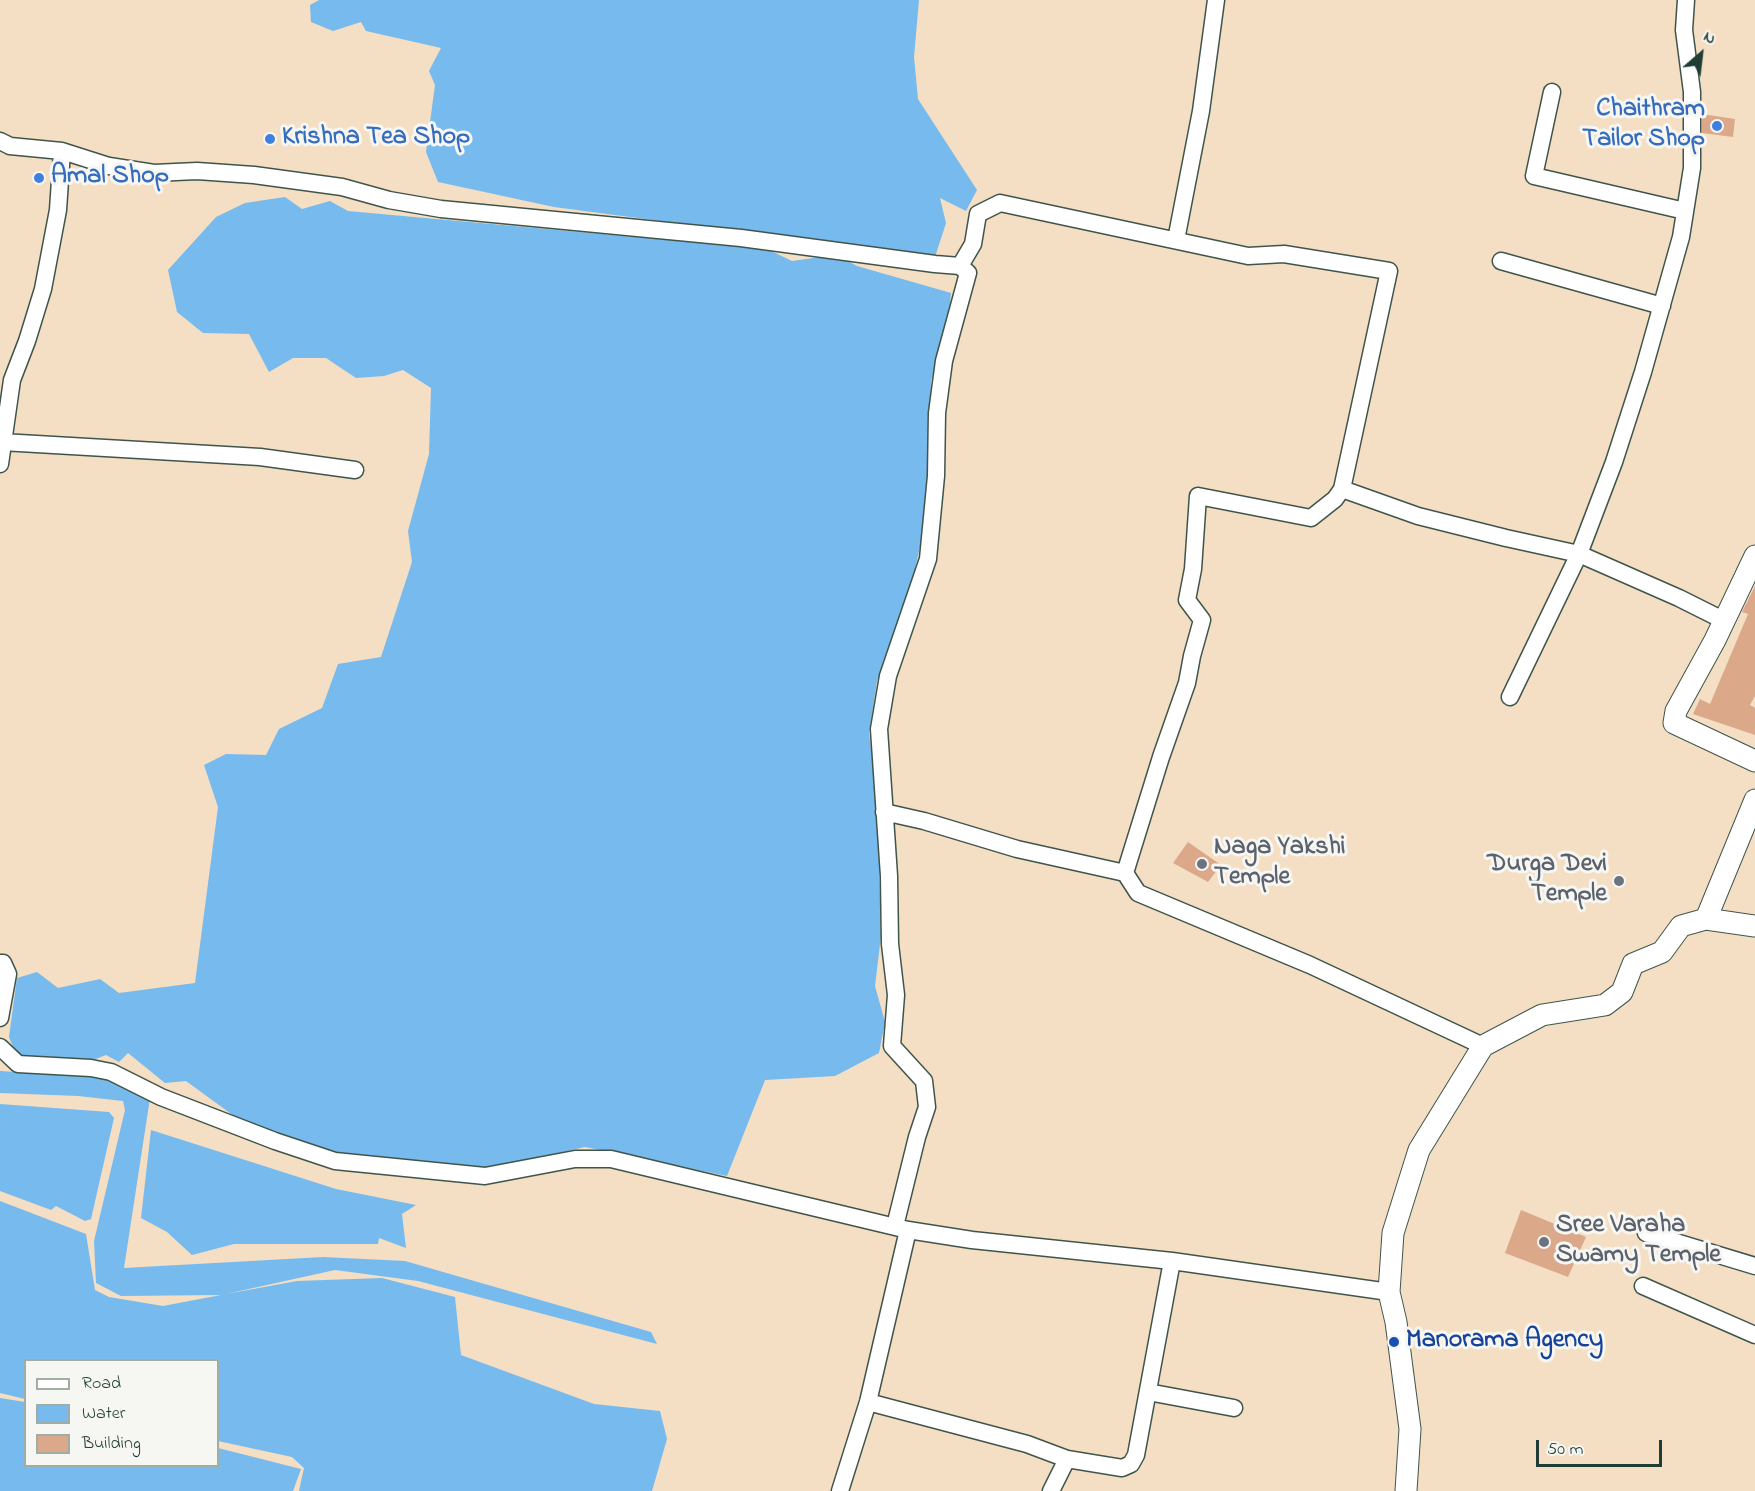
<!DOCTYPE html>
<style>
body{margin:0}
#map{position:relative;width:1755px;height:1491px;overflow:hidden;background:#f4dec4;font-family:"Indie Flower",sans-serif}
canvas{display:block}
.legend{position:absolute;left:24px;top:1359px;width:195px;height:108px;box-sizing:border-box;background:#f6f6f2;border:2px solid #a0aca6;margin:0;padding:8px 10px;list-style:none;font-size:18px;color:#1f3d34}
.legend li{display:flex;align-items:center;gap:12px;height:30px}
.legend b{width:30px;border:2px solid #a0aca6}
.north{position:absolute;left:1671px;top:24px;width:60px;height:60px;-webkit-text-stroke:4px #f6f6f2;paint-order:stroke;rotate:28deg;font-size:16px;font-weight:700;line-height:24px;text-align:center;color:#1f3d34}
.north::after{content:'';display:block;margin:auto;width:21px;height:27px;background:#1f3d34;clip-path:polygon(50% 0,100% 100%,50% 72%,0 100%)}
.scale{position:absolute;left:1536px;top:1440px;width:126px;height:27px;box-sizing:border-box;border:3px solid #1f3d34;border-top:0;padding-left:8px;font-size:18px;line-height:21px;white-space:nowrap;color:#1f3d34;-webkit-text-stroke:4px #f6f6f2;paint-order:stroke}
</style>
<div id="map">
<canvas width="1755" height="1491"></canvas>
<ul class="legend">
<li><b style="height:8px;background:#fff"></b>Road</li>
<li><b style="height:16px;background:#77baed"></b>Water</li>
<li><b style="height:16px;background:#dba98a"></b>Building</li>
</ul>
<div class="north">N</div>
<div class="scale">50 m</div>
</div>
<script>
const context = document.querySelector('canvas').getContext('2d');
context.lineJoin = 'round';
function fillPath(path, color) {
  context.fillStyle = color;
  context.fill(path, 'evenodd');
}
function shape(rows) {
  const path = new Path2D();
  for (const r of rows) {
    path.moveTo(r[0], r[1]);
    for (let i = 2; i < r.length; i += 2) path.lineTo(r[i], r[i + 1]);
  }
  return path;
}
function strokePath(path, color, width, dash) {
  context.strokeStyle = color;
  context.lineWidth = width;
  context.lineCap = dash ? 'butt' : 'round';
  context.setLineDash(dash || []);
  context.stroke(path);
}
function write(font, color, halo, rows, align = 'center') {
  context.font = font + ' "Indie Flower",sans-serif';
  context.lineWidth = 6;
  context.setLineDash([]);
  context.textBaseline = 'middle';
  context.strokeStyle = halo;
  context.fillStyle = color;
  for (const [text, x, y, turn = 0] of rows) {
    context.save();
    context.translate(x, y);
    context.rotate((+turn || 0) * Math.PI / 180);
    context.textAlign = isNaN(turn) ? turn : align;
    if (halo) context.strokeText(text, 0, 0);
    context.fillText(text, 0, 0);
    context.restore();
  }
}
fillPath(shape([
 [319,0,919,0,914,57,918,99,977,190,966,211,940,198,946,223,935,257,554,207,438,182,426,152,435,85,429,71,441,48,366,31,361,22,333,31,311,22,310,5],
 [285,197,302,209,330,201,348,211,767,249,792,261,836,255,857,266,951,293,948,325,931,381,928,511,911,587,877,681,869,733,881,825,879,860,881,936,875,986,885,1022,879,1053,835,1076,765,1080,727,1176,585,1147,475,1172,329,1157,234,1116,186,1081,165,1083,128,1053,119,1062,106,1055,77,1066,24,1058,15,1052,9,1037,17,978,37,972,58,988,100,979,119,993,195,983,218,807,204,765,226,754,266,755,279,729,322,708,338,664,381,657,412,562,408,531,429,454,431,388,403,370,384,376,356,378,326,358,293,358,269,372,249,334,203,333,177,312,168,270,216,217,245,203],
 [0,1071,111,1078,150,1098,124,1268,323,1257,405,1261,651,1332,657,1344,418,1281,335,1270,226,1294,297,1281,382,1278,455,1297,461,1355,594,1404,660,1411,667,1439,652,1491,299,1491,304,1468,292,1457,218,1441,218,1360,26,1360,25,1399,0,1393,0,1201,86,1234,95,1290,109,1297,163,1306,221,1295,121,1296,96,1283,94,1241,125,1110,123,1101,78,1096,0,1093],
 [0,1104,109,1112,114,1118,91,1219,85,1221,56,1206,51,1210,0,1191],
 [151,1130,336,1189,416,1205,402,1214,406,1248,379,1238,378,1244,234,1244,192,1255,167,1232,141,1218],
 [0,1398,25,1402,26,1466,218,1466,218,1448,301,1469,293,1491,0,1491]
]), '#77baed');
fillPath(shape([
 [1702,114,1735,119,1733,137,1702,133],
 [1755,586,1755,696,1750,705,1755,708,1755,735,1693,714,1700,699,1710,704,1748,614,1742,612],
 [1188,842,1221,865,1208,882,1173,863],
 [1521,1210,1586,1237,1568,1277,1505,1253]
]), '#dba98a');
const minor = shape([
 [1552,92,1534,176,1685,211],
 [0,141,10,146,62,151,109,166,154,173,197,171,254,175,342,187,389,200,441,209,741,238,935,264,960,266,973,244,978,214,1000,203,1248,256,1284,254,1389,271,1342,489,1418,516,1506,538,1579,554,1679,598,1723,620],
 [1176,240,1201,111,1216,0],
 [1501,261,1662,306],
 [2,442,260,457,355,470],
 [0,464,12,380,27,341,43,289,58,210,62,151],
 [1510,697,1579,554,1614,462,1643,372,1681,237,1692,168,1692,92,1684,30,1686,0],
 [884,812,924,821,1017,849,1125,873,1161,757,1187,683,1192,656,1202,620,1187,600,1193,569,1198,496,1311,518,1335,499,1342,489],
 [1125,873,1138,893,1310,965,1483,1046],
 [0,963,3,963,8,974,0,1018],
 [0,1047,18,1064,91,1068,111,1072,161,1097,275,1141,335,1161,485,1176,575,1159,611,1159,908,1230,972,1240,1172,1261,1389,1292],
 [895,1226,917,1137,927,1107,924,1081,892,1046,896,995,890,944,889,876,879,729,888,676,928,559,936,476,937,413,944,361,968,273,960,266],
 [1646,1233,1755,1266],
 [1643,1286,1755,1335],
 [1148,1392,1234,1408],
 [868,1402,1027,1444,1067,1459,1122,1468,1131,1464,1136,1455,1172,1261],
 [840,1491,868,1402,908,1230],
 [1051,1491,1067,1459]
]);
const tertiary = shape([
 [1755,556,1715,640,1676,711,1674,723,1755,761],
 [1706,919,1755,800],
 [1406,1491,1410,1429,1396,1322,1389,1292,1393,1233,1419,1150,1483,1046,1542,1015,1605,1005,1622,992,1633,964,1662,952,1681,926,1706,919,1755,926]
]);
strokePath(minor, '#3f554a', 19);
strokePath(tertiary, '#3f554a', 23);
strokePath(minor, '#fff', 16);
strokePath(tertiary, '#fff', 21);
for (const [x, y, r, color] of [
 [1717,126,6,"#3f7fe0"],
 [270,139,6,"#3f7fe0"],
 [39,178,6,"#3f7fe0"],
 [1202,864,6,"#6b7280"],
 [1619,881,6,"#6b7280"],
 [1544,1242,6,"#6b7280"],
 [1394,1342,6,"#1a4fb4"]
]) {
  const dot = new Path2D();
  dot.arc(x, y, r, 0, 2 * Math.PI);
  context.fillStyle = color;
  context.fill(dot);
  strokePath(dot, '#f6f6f2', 2);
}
write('bold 26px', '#366cbe', '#f6f6f2', [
 ["Chaithram",1705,111,"right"],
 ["Tailor Shop",1705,141,"right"],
 ["Krishna Tea Shop",282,139],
 ["Amal Shop",51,178]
], 'left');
write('bold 26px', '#5b616d', '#f6f6f2', [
 ["Naga Yakshi",1214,849],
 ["Temple",1214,879],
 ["Durga Devi",1607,866,"right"],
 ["Temple",1607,896,"right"],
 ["Sree Varaha",1556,1227],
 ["Swamy Temple",1556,1257]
], 'left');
write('bold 26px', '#164399', '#f6f6f2', [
 ["Manorama Agency",1406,1342]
], 'left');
</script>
